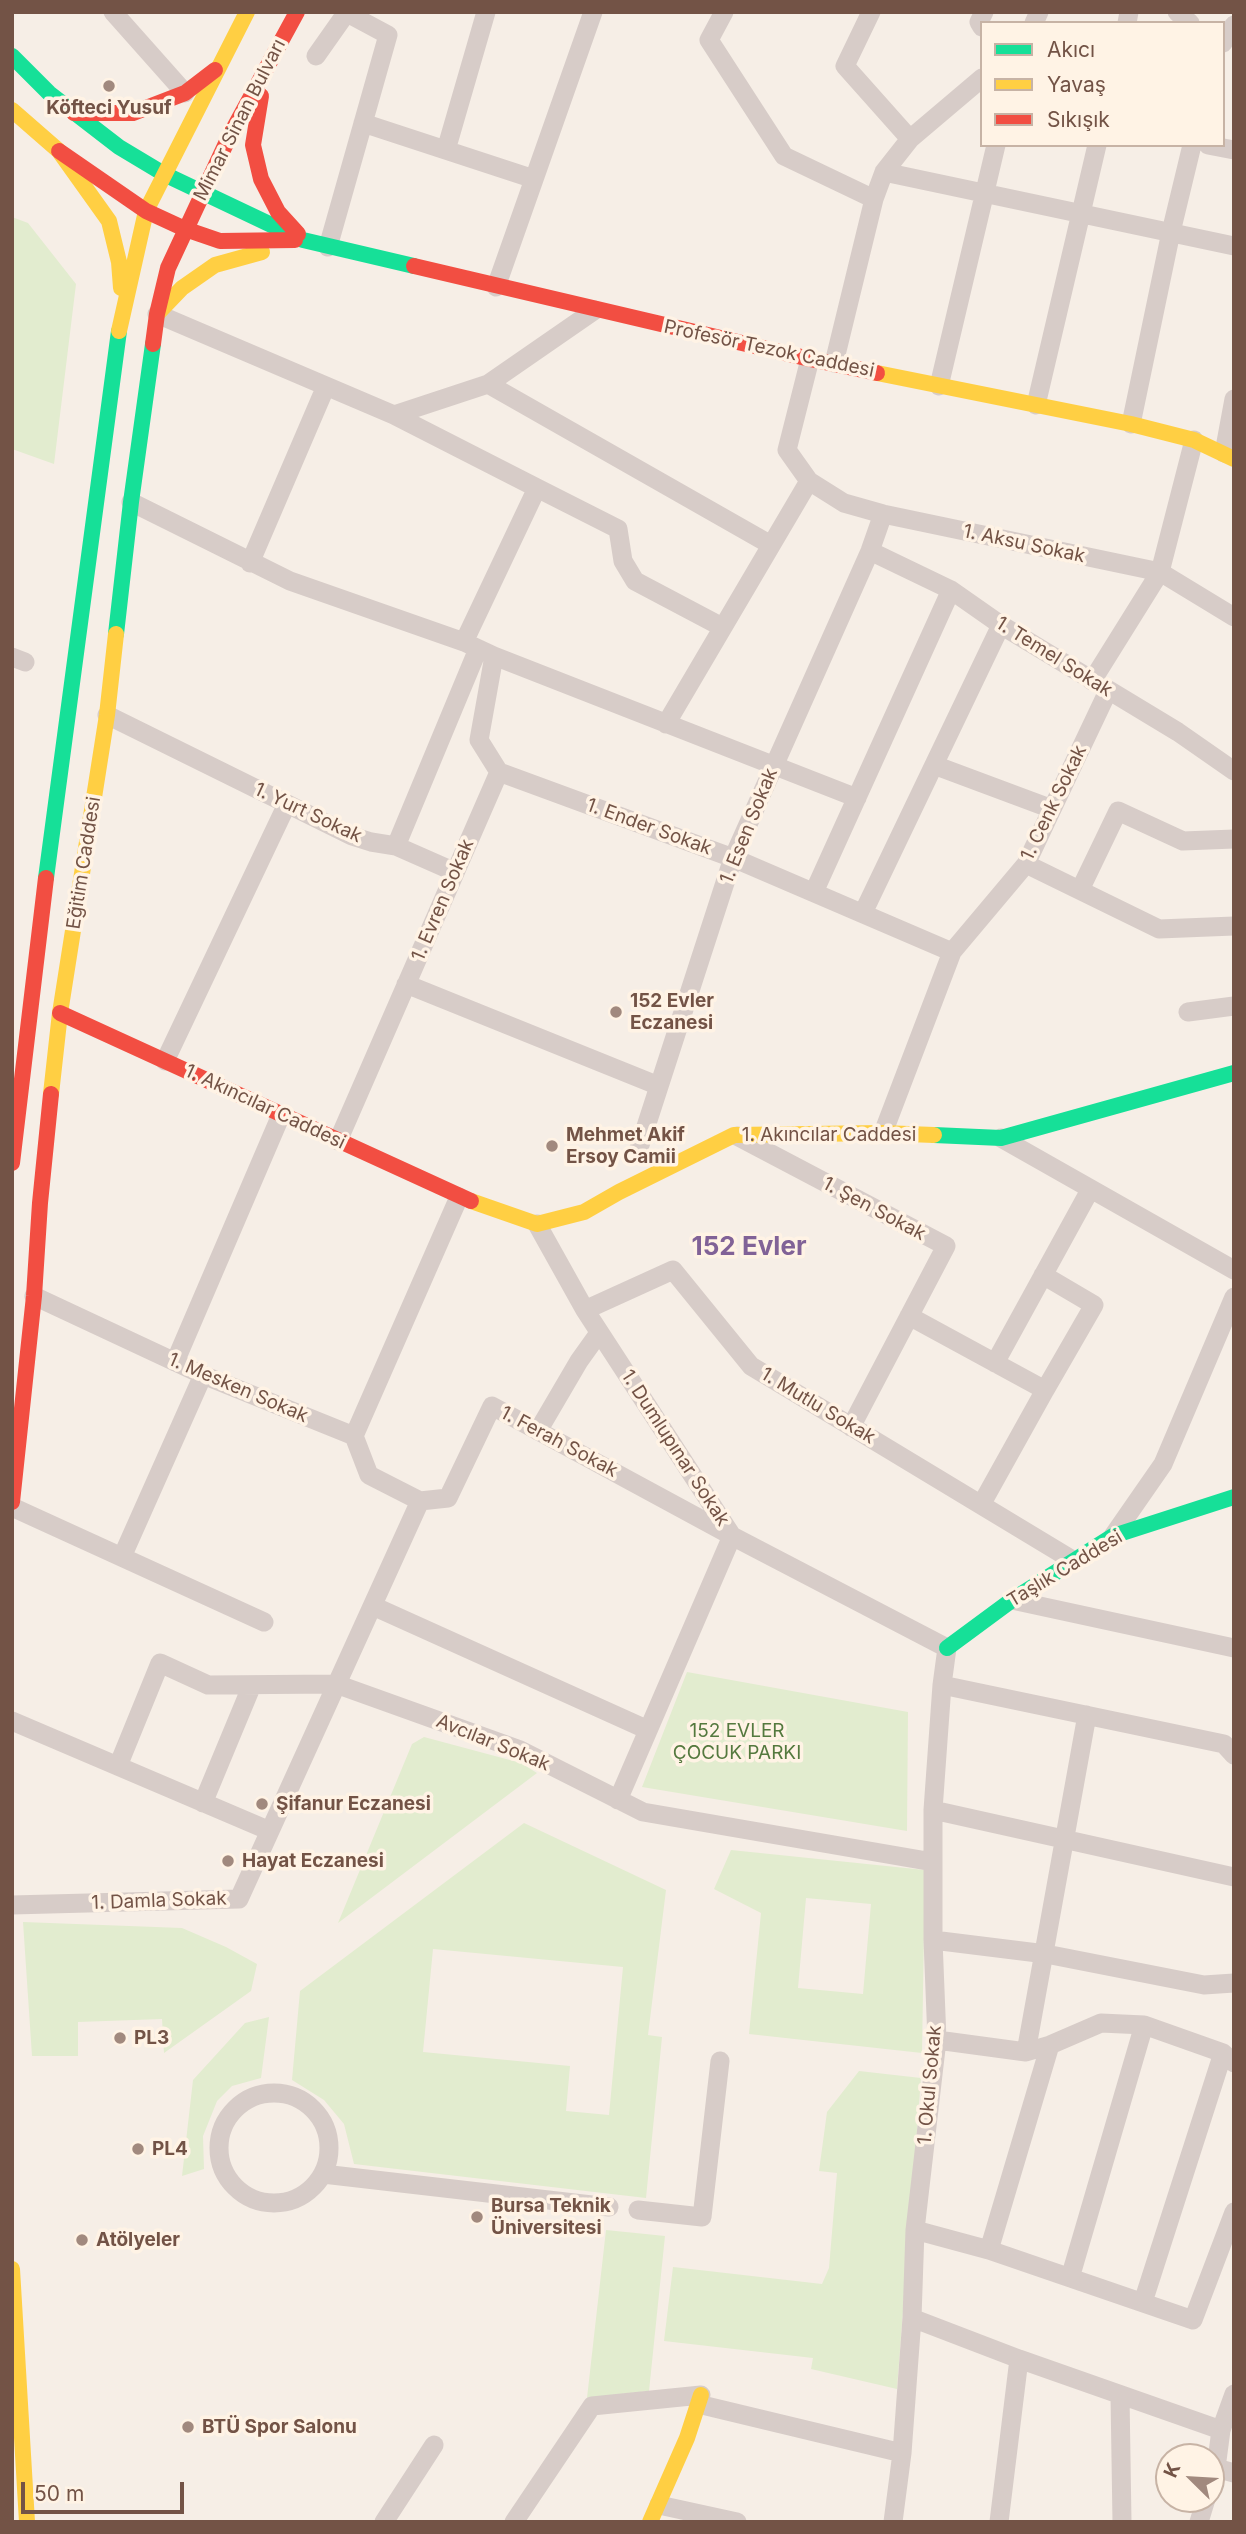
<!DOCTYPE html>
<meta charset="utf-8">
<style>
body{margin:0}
#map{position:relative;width:1246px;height:2534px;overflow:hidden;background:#f6eee6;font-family:Inter,sans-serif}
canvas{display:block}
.frame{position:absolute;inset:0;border:14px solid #735346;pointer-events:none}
.legend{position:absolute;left:980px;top:21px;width:245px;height:126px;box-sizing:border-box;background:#fff3e5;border:2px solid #c7b3a5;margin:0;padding:9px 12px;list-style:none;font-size:21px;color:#735346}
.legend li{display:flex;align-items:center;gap:14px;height:35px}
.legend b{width:35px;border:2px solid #c7b3a5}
.north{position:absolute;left:1155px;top:2443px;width:70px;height:70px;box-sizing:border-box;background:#fff3e5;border:2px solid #c7b3a5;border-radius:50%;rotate:294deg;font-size:19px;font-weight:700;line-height:28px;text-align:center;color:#735346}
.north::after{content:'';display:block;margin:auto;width:24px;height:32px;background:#a1897e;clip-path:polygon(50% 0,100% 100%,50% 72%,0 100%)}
.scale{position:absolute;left:21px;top:2482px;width:163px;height:32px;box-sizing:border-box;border:4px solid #735346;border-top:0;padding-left:9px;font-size:21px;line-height:24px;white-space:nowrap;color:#735346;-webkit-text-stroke:5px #fff3e5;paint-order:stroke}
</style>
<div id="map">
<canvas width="1246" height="2534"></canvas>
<div class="frame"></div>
<ul class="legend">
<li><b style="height:9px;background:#16e098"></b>Akıcı</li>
<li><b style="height:9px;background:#ffcf43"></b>Yavaş</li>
<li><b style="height:9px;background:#f24e42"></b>Sıkışık</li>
</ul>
<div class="north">K</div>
<div class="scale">50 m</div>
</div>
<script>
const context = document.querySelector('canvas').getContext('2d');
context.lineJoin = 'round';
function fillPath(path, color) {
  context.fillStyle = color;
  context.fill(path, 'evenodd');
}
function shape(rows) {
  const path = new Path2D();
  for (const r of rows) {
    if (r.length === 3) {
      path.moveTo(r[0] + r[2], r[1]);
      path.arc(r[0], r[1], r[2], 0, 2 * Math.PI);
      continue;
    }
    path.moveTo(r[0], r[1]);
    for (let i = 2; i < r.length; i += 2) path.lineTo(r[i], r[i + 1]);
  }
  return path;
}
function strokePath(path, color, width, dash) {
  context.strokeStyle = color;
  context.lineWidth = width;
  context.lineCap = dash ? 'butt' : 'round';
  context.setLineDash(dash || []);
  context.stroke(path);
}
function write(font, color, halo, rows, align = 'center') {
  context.font = font + ' Inter,sans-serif';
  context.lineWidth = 7;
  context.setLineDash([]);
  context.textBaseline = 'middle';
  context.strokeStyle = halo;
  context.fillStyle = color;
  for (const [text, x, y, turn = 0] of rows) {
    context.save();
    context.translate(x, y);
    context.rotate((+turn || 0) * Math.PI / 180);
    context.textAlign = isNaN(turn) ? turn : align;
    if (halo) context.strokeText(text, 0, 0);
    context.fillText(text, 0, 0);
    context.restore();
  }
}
fillPath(shape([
 [12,217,28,223,76,284,54,464,12,449],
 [687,1672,908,1712,907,1831,642,1787],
 [424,1737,521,1763,537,1773,338,1923,412,1744],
 [524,1823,666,1890,648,2035,662,2037,646,2198,354,2164,344,2124,324,2100,292,2080,300,1991],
 [433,1949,623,1967,609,2115,566,2111,570,2066,423,2052],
 [731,1850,925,1870,922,2053,749,2034,761,1913,714,1889],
 [806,1898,871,1904,863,1994,798,1988],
 [23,1922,182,1928,226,1947,257,1964,251,1991,164,2053,162,2019,78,2022,78,2056,32,2056],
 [269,2017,261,2078,232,2086,217,2101,203,2136,204,2169,182,2176,193,2080,245,2023],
 [859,2071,921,2078,897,2389,811,2369,813,2358,664,2341,673,2267,822,2284,829,2268,837,2173,819,2171,827,2112],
 [606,2230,665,2236,649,2391,587,2398]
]), '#e2eccf');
strokePath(shape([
 [113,12,185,93],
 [724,12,709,40,784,156,874,199],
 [871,12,845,66,910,139],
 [1177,12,1190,23],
 [1034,23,1039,12],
 [1127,23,1129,12],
 [982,27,979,22,984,12],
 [1223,43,1234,25],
 [316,56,347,12],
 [363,123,534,179],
 [1208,145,1234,150],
 [446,150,486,12],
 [884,172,1234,246],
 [328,247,388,35,347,13],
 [496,287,593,12],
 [157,314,394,415,537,488,464,642],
 [834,363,874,199,884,172,910,139,982,78],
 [488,384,771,545],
 [939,386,996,145],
 [1036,405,1097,145],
 [394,415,488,384,595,310],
 [1131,424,1171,232,1192,145],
 [1224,453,1234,399],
 [809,481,844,503,883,514,1160,572,1234,617],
 [537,488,618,529,623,561,635,581,722,627],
 [131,502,290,581,464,642,494,656,857,798],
 [870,551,951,590,1001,625,1178,732,1234,771],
 [250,563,326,386],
 [12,657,25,662],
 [1092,681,1160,572,1194,440],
 [107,715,352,836,371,842,396,846,478,649],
 [666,724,809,481,787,450,810,359],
 [934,765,1052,809],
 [499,772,733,858,952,952],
 [396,846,455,872],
 [1026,864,1159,929,1234,926],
 [1080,890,1118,811,1183,841,1234,839],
 [814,892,951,590],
 [863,913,1001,625],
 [406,984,659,1086],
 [1188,1012,1234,1006],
 [165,1061,287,804],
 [883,1133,952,952,1026,864,1108,691],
 [737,1136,946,1246,851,1427],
 [1001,1138,1234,1270],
 [338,1141,499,772,479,740,494,656],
 [639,1148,733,858,870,551,883,514],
 [537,1224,585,1310,732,1536,947,1648,942,1685,933,1810,933,1940,937,2040,915,2230,912,2318,902,2453,893,2522],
 [1043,1275,1094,1305,1045,1390],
 [34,1296,203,1375,354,1436,369,1475,420,1501],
 [585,1310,673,1270,751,1366,1074,1561],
 [909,1316,1045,1390,981,1505],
 [175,1362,281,1115],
 [995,1363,1090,1190],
 [538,1431,579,1361,599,1333],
 [354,1436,459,1197],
 [12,1507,264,1622],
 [1113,1536,1163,1464,1234,1297],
 [122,1557,203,1375],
 [1012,1600,1234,1648],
 [373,1606,648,1730],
 [942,1685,1224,1744,1234,1755],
 [12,1721,270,1831],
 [118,1766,160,1663,208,1685,336,1684,520,1750,643,1812,933,1862],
 [203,1803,252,1685],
 [933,1810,1234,1877],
 [12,1905,239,1899,420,1501,448,1498,492,1406,732,1536,618,1800],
 [933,1940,1046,1954,1204,1985,1234,1983],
 [937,2040,1026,2052,1050,2045,1101,2023,1144,2025,1223,2053,1234,2063],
 [1026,2052,1087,1715],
 [274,2148,55],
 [323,2174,609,2207],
 [638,2210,702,2217,720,2061],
 [915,2230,989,2250,1193,2320,1234,2212],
 [989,2250,1050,2045],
 [1070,2278,1144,2025],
 [1143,2302,1223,2053],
 [912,2318,1019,2359,1221,2430],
 [1120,2395,1122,2522],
 [698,2404,902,2453],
 [1216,2468,1234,2473],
 [1211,2485,1216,2468,1221,2430,1234,2394],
 [659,2505,737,2522],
 [384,2522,434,2445],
 [514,2522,592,2406,701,2395],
 [999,2522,1019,2359],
 [1199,2522,1206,2499]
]), '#d7ccc8', 19);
strokePath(shape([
 [12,56,49,93,119,147,164,174,303,240,414,266],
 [116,634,131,502,153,344],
 [46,878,119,331],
 [934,1135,1001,1138,1234,1073],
 [947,1648,1012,1600,1113,1536,1234,1497]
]), '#16e098', 16);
strokePath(shape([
 [12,110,59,151,109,221,119,262,121,288],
 [158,313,182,288,215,265,262,252],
 [119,331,146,211,247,12],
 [877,373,1131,424,1194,440,1234,459],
 [51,1094,60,1013,107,715,116,634],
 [471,1201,537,1224,584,1212,619,1192,734,1135,883,1133,934,1135],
 [12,2269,27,2522],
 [650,2522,687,2438,701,2395]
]), '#ffcf43', 16);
strokePath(shape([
 [261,96,253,145,261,179,278,212,298,234],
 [74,113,133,113,185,93,215,70],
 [59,151,146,211,185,229,220,241,295,240],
 [414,266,810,359,877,373],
 [153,344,157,314,168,268,230,135,297,12],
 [60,1013,471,1201],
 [12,1163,46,878],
 [12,1502,34,1296,40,1203,51,1094]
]), '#f24e42', 16);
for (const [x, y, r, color] of [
 [109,86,7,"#a1897e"],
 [616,1012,7,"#a1897e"],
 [552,1146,7,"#a1897e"],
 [262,1804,7,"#a1897e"],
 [228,1861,7,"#a1897e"],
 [120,2038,7,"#a1897e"],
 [138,2149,7,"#a1897e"],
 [477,2217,7,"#a1897e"],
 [82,2240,7,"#a1897e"],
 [188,2427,7,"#a1897e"]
]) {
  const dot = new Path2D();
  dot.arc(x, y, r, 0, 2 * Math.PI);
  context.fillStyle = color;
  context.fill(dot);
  strokePath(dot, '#fff3e5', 2.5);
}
write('bold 19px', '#735346', '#fff3e5', [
 ["Köfteci Yusuf",109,108,"center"],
 ["152 Evler",630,1001],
 ["Eczanesi",630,1023],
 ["Mehmet Akif",566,1135],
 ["Ersoy Camii",566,1157],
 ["Şifanur Eczanesi",276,1804],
 ["Hayat Eczanesi",242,1861],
 ["PL3",134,2038],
 ["PL4",152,2149],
 ["Bursa Teknik",491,2206],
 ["Üniversitesi",491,2228],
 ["Atölyeler",96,2240],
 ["BTÜ Spor Salonu",202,2427]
], 'left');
write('19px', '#735346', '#fff3e5', [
 ["Mimar Sinan Bulvarı",240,120,-63],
 ["Profesör Tezok Caddesi",769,349,12],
 ["1. Aksu Sokak",1024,544,12],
 ["1. Temel Sokak",1054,657,32],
 ["1. Cenk Sokak",1054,803,-64],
 ["1. Yurt Sokak",308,813,25],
 ["1. Esen Sokak",749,826,-68],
 ["1. Ender Sokak",649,827,20],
 ["Eğitim Caddesi",84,863,-81],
 ["1. Evren Sokak",443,900,-67],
 ["1. Akıncılar Caddesi",265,1107,25],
 ["1. Akıncılar Caddesi",829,1135],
 ["1. Şen Sokak",874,1209,28],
 ["1. Mesken Sokak",238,1388,23],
 ["1. Mutlu Sokak",818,1406,31],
 ["1. Ferah Sokak",559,1442,28],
 ["1. Dumlupınar Sokak",675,1448,57],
 ["Taşlık Caddesi",1065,1569,-31],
 ["Avcılar Sokak",493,1743,22],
 ["1. Damla Sokak",159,1901,-2],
 ["1. Okul Sokak",930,2085,-85]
]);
write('19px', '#54793e', '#fff3e5', [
 ["152 EVLER",737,1731],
 ["ÇOCUK PARKI",737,1753]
]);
write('bold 26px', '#816297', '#fff3e5', [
 ["152 Evler",749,1247]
]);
</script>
